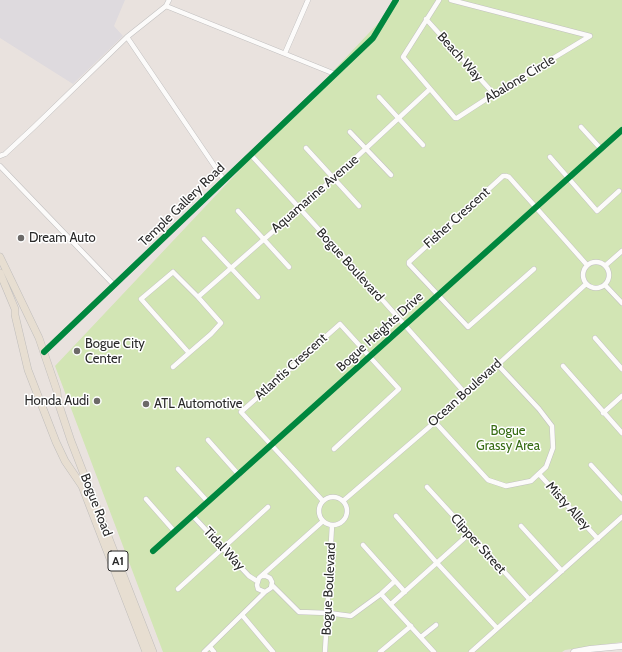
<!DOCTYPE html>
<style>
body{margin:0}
canvas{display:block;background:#e9e2de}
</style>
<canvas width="622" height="652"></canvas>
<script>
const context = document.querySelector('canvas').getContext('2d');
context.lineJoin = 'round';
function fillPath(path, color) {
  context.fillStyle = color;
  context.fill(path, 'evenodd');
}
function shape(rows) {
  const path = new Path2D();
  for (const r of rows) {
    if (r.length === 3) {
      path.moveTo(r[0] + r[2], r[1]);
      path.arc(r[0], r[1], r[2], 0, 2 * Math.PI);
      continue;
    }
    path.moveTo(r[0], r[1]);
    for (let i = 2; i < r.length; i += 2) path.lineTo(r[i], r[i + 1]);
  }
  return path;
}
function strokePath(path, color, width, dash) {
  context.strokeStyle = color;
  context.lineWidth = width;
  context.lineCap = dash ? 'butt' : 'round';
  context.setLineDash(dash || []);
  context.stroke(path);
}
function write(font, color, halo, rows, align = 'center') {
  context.font = font + ' Cabin,sans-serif';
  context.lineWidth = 3;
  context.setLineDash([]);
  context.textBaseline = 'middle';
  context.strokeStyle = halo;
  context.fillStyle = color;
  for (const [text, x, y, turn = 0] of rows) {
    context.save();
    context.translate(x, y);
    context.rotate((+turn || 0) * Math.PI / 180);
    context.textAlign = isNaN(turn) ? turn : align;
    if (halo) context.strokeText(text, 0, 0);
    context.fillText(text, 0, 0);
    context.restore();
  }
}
fillPath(shape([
 [0,0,125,0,114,26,123,36,73,84,0,38]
]), '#dedade');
fillPath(shape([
 [400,0,622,0,622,642,565,650,562,652,163,652,55,366]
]), '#d2e5b4');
const minor = shape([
 [439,0,403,57,455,118,457,118,494,94,590,36],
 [451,0,590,36],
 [166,6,335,74],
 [426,19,494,94],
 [127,37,224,180],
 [285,53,308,0],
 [379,97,423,145],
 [581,127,601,149],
 [350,132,391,175],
 [306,148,359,206],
 [251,155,355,269,465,393],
 [0,156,5,154,34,127,127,37,166,6,169,0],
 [550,157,597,211,619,191],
 [0,166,114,285],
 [238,211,289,267],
 [204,239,258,297],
 [596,275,13],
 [606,265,622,251],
 [534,269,468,327,409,264,409,262,503,176,506,176,509,177,587,265],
 [173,272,198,297,221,323,211,334,189,353,141,299,173,272],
 [605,285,622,303],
 [198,297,334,178,430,89],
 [595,338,622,369],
 [44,352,373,38,396,0],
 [563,366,622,433],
 [173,367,189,353],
 [603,413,622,396],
 [435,422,488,480,506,486,531,481,546,467,553,448,552,426,539,409,497,364],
 [208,440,239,475],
 [591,465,622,499],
 [178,469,208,502],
 [539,474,598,539],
 [427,487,530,600],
 [333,511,14],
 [146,499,175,532],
 [323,501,241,412,340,324,399,389,334,449],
 [343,501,435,422,586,284],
 [193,516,249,576,257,581],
 [396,516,437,563,497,628],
 [521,526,562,571],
 [363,545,405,592],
 [153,551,622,130],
 [262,576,266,576,270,578,272,582,271,588,265,592,258,589,257,585,259,578,323,521],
 [272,585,299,612,328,613,351,616,381,594,395,581],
 [178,589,268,507],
 [381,594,434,652],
 [391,604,469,534],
 [242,615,273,652],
 [421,637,436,625],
 [210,647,214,652],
 [204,652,265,592],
 [325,652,332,525],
 [380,652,411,626],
 [471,652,622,517]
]);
const tertiary = shape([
 [574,652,590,649,622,646]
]);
const primary = shape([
 [0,257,39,338,57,391,58,402,71,441,153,652],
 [0,273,15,309,15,315,28,370,56,442,65,461,82,486,146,652]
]);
strokePath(minor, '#c2c0c0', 5.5);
strokePath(tertiary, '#c2c0c0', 7);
strokePath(primary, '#c0bebc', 8);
strokePath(minor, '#fcfbfa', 4.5);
strokePath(tertiary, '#fcfbfa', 6);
strokePath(primary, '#e7ded1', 7);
strokePath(shape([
 [44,352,373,38,396,0],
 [153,551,622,130]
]), '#00873e', 6);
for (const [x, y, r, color] of [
 [21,238,4,"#6c6a68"],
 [77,351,4,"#6c6a68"],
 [97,401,4,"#6c6a68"],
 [146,404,4,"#6c6a68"]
]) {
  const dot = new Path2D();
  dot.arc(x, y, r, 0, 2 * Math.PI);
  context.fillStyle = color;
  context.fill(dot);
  strokePath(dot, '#fff', 1.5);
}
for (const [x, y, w] of [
 [118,561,20]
]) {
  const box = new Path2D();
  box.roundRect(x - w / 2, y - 10, w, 20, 3);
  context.fillStyle = '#fff';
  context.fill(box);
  strokePath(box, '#292929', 1);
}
write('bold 12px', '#292929', null, [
 ["A1",118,561]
]);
write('13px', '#292929', '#fff', [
 ["Beach Way",460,57,48],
 ["Abalone Circle",520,79,-31],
 ["Aquamarine Avenue",315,194,-41],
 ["Temple Gallery Road",182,205,-44],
 ["Fisher Crescent",457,218,-42],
 ["Bogue Boulevard",350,265,48],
 ["Bogue Heights Drive",380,332,-42],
 ["Atlantis Crescent",291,367,-42],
 ["Ocean Boulevard",465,393,-42],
 ["Bogue Road",96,505,69],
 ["Misty Alley",568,506,48],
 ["Clipper Street",478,544,48],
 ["Tidal Way",224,549,47],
 ["Bogue Boulevard",329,589,-87]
]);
write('13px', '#292929', '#fff', [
 ["Dream Auto",29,238],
 ["Bogue City",85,344],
 ["Center",85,359],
 ["Honda Audi",89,401,"right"],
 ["ATL Automotive",154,404]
], 'left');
write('13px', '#376c14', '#fff', [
 ["Bogue",508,431],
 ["Grassy Area",508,446]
]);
</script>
